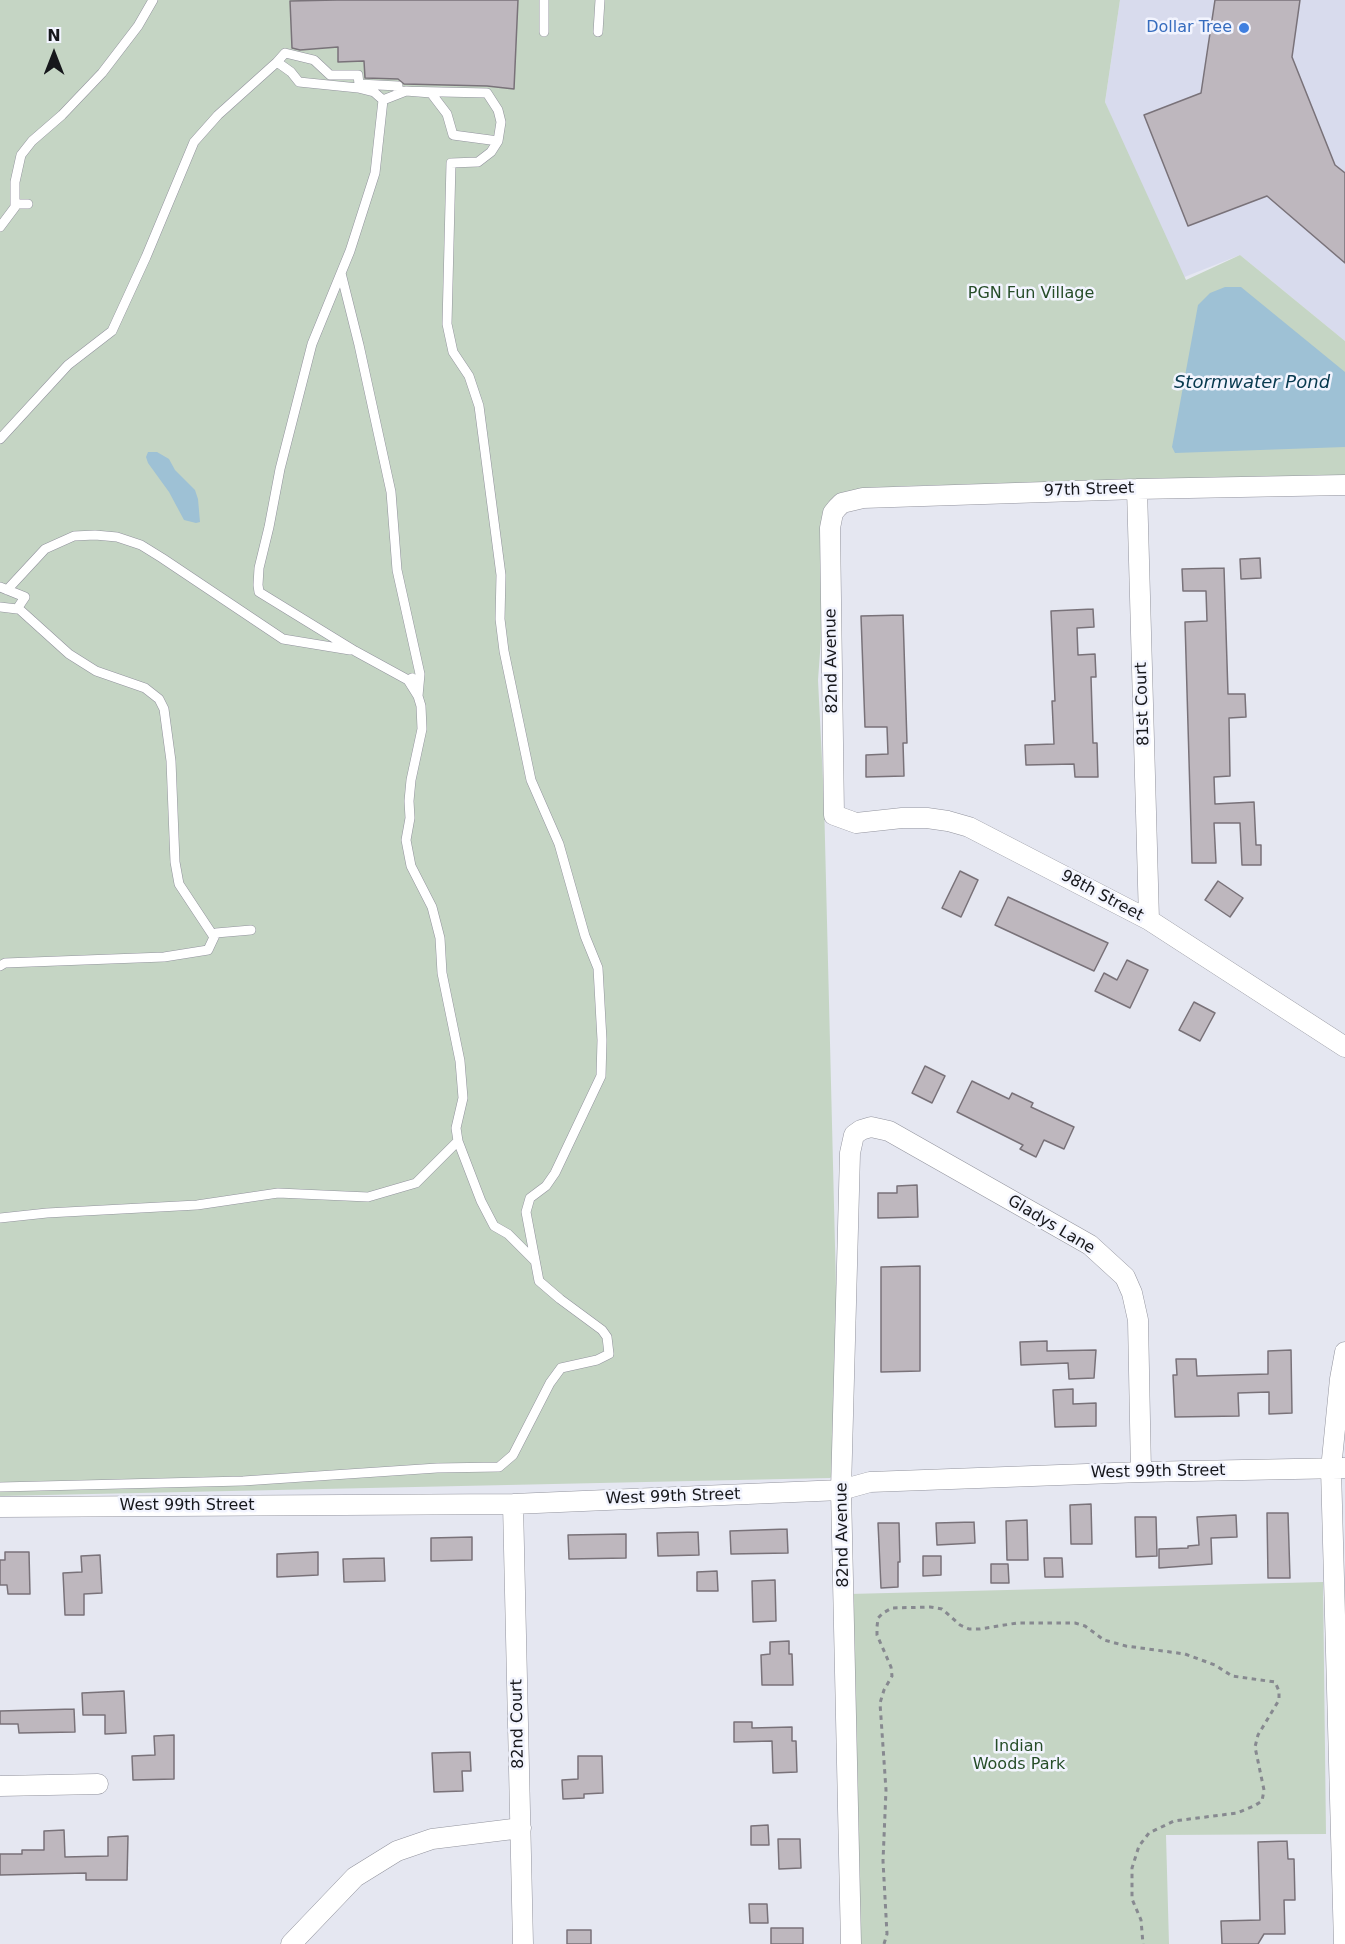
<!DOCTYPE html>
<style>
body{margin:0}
#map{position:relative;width:1345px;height:1944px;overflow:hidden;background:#e5e7f1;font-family:"DejaVu Sans",sans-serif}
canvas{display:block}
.north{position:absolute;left:24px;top:24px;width:60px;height:60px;-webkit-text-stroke:4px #f2f4fe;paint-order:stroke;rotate:0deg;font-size:16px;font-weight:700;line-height:24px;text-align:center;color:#16171b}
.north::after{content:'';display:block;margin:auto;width:21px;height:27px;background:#16171b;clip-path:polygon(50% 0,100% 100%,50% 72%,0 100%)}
</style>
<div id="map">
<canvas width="1345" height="1944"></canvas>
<div class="north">N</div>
</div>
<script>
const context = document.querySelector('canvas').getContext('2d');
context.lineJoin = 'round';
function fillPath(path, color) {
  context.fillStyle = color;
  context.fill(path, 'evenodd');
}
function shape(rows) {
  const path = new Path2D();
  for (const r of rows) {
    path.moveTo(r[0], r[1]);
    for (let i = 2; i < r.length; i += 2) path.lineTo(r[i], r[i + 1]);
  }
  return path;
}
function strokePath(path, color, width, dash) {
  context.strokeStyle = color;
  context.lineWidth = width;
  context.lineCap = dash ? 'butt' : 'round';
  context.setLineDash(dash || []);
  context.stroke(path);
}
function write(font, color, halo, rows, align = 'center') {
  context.font = font + ' "DejaVu Sans",sans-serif';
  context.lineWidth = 5;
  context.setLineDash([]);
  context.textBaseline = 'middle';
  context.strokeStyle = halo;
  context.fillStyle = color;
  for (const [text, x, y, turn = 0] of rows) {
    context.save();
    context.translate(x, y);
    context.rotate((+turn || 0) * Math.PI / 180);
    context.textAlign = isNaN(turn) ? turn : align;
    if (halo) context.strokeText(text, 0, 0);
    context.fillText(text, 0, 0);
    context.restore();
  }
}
fillPath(shape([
 [1120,0,1345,0,1345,341,1240,255,1177,280,1105,102]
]), '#d8dbed');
fillPath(shape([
 [0,0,1120,0,1105,102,1186,280,1240,255,1345,341,1345,477,906,486,856,490,845,494,823,612,818,680,824,800,840,1448,836,1473,830,1478,0,1496],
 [1323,1582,1326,1834,1166,1835,1169,1944,858,1944,849,1594]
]), '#c5d5c4');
fillPath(shape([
 [1225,287,1241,287,1345,372,1345,447,1175,453,1172,447,1198,305,1210,293],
 [148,452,157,452,169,459,175,470,195,490,198,499,200,522,196,523,184,520,169,492,148,463,146,457]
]), '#9ec1d5');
const building = shape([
 [337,0,518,0,514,89,487,86,404,84,398,79,365,78,364,61,338,62,338,47,300,50,292,48,290,1,337,0],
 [1215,0,1300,0,1292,57,1335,165,1345,173,1345,263,1267,196,1188,226,1144,115,1201,93,1215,0],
 [1260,558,1261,578,1241,579,1240,559,1260,558],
 [1224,568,1228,694,1245,694,1246,717,1229,718,1230,776,1214,777,1215,804,1254,802,1256,845,1261,845,1261,865,1242,865,1240,823,1214,823,1216,863,1192,863,1185,622,1207,621,1206,591,1183,591,1182,569,1224,568],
 [1093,609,1094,627,1077,628,1078,655,1095,654,1096,677,1091,677,1093,743,1097,743,1098,777,1075,777,1074,764,1026,765,1025,745,1054,744,1052,701,1055,701,1051,611,1093,609],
 [903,615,907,743,903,743,904,776,866,777,866,755,888,754,887,727,865,727,861,616,903,615],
 [960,871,978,880,961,917,942,908,960,871],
 [1218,881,1243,898,1230,917,1205,900,1218,881],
 [1008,897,1108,943,1094,971,995,925,1008,897],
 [1127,960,1148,970,1130,1008,1095,991,1104,973,1117,980,1127,960],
 [1194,1002,1215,1013,1200,1041,1179,1030,1194,1002],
 [925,1066,945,1076,932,1103,912,1093,925,1066],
 [972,1081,1009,1099,1012,1093,1033,1103,1031,1107,1074,1127,1064,1149,1044,1140,1036,1157,1020,1149,1023,1145,957,1112,972,1081],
 [917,1185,918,1217,878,1218,878,1193,897,1193,897,1186,917,1185],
 [920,1266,920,1371,881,1372,881,1267,920,1266],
 [1047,1341,1047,1351,1096,1350,1094,1378,1069,1379,1068,1363,1021,1365,1020,1342,1047,1341],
 [1291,1350,1292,1413,1269,1414,1269,1392,1238,1393,1239,1416,1175,1417,1173,1375,1177,1375,1176,1359,1196,1359,1197,1376,1268,1374,1268,1351,1291,1350],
 [1073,1389,1073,1404,1096,1403,1096,1426,1055,1427,1053,1390,1073,1389],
 [1091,1504,1092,1544,1071,1544,1070,1505,1091,1504],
 [1267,1513,1288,1513,1290,1578,1268,1578,1267,1513],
 [1236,1515,1237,1537,1211,1538,1212,1564,1159,1568,1159,1549,1188,1548,1188,1546,1199,1545,1197,1517,1236,1515],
 [1135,1517,1156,1517,1157,1556,1136,1557,1135,1517],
 [1027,1520,1028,1560,1007,1560,1006,1521,1027,1520],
 [974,1522,975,1543,937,1545,936,1523,974,1522],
 [878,1523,899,1523,900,1562,898,1562,898,1587,881,1588,878,1523],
 [787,1529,788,1553,731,1554,730,1531,787,1529],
 [698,1532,699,1555,658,1556,657,1533,698,1532],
 [626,1534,626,1558,569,1559,568,1535,626,1534],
 [472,1537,472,1560,431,1561,431,1538,472,1537],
 [5,1552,29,1552,30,1594,8,1594,7,1585,0,1585,0,1560,5,1560,5,1552],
 [318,1552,318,1575,277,1577,277,1554,318,1552],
 [100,1555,102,1593,84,1594,84,1615,65,1615,63,1573,82,1572,81,1556,100,1555],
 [923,1556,941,1556,941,1575,923,1576,923,1556],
 [384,1558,385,1581,344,1582,343,1559,384,1558],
 [1044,1558,1062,1558,1063,1577,1045,1577,1044,1558],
 [991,1564,1008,1564,1009,1583,991,1583,991,1564],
 [717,1571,718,1591,697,1591,697,1572,717,1571],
 [775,1580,776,1621,753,1622,752,1581,775,1580],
 [789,1641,789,1654,792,1654,793,1685,762,1685,761,1655,770,1654,770,1642,789,1641],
 [124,1691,126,1733,105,1734,105,1715,83,1715,82,1693,124,1691],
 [74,1709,75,1732,19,1733,18,1724,0,1724,0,1711,74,1709],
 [734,1722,752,1722,752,1728,792,1727,792,1741,796,1741,797,1772,773,1773,772,1741,734,1742,734,1722],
 [174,1735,174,1779,133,1780,132,1756,155,1755,154,1736,174,1735],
 [470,1752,471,1771,462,1771,463,1791,434,1792,432,1753,470,1752],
 [578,1756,602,1756,603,1793,584,1794,584,1798,563,1799,562,1780,578,1779,578,1756],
 [768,1825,769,1845,751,1845,751,1826,768,1825],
 [64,1830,65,1857,108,1856,108,1837,128,1836,127,1880,86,1880,86,1873,0,1875,0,1854,22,1854,22,1850,44,1850,44,1831,64,1830],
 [778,1839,800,1839,801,1868,779,1869,778,1839],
 [1287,1841,1288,1859,1294,1859,1295,1900,1284,1900,1285,1934,1264,1934,1258,1944,1222,1944,1221,1921,1260,1920,1258,1842,1287,1841],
 [749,1904,767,1904,768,1923,750,1923,749,1904],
 [771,1928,803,1928,803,1944,771,1944,771,1928],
 [567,1930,591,1930,591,1944,567,1944,567,1930]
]);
fillPath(building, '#beb7be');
strokePath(building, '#797279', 1.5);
const service = shape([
 [544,32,544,0],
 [598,32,600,0],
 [383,100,375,173,350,251,312,344,280,469,269,527,259,568,258,585,259,592,355,651,408,680,418,696,420,674,417,687,412,678,408,680],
 [16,204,28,204],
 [0,227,15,207,15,182,21,155,32,141,62,115,102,73,138,26,153,0],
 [341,273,359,345,391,492,397,570,420,674],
 [0,439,68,365,112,331,146,257,194,142,218,115,277,62],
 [0,587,25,597,17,609,0,607],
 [7,590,45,549,74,536,95,535,117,537,141,545,162,558,283,639,350,650],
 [18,608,69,654,96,671,145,688,159,699,164,709,171,761,175,862,179,884,214,937],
 [418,696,421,706,422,729,411,780,409,801,410,818,406,840,411,866,432,907,440,938,442,973,460,1061,463,1098,456,1128,458,1141,481,1201,494,1226,508,1234,535,1261],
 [0,966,5,963,164,957,208,950,216,933,251,930],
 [0,1218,47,1213,197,1205,278,1193,368,1197,416,1183,458,1141],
 [0,1487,243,1481,437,1468,499,1467,513,1455,550,1383,561,1368,597,1360,609,1354,607,1337,602,1330,560,1299,539,1281,526,1212,530,1198,546,1186,555,1173,601,1076,602,1040,598,968,585,936,559,844,531,780,504,651,500,619,501,575,479,406,469,376,453,352,447,324,451,163,478,162,491,152,498,141,453,135,447,114,431,93,406,91,383,100,374,92,358,88,299,82,291,72,277,62,285,53,314,60,330,75,358,75,359,84,398,86,398,91,487,93,498,110,501,122,498,141]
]);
const minor = shape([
 [1345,485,1137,489,863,498,842,503,837,508,833,513,830,528,834,815,856,823,902,818,927,818,948,821,969,827,1149,920,1345,1047],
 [1137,489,1149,920],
 [513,1504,523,1944],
 [0,1507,513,1504,841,1490,870,1482,1141,1472,1345,1468],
 [0,1786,98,1784],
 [291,1944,355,1877,397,1851,432,1839,521,1828],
 [851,1944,841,1490,850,1153,854,1135,861,1130,871,1127,889,1131,1090,1245,1125,1277,1132,1293,1138,1320,1141,1472],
 [1344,1944,1331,1469,1340,1379,1345,1352]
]);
strokePath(service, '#92939d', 10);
strokePath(minor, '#92939d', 21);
strokePath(shape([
 [884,1944,887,1934,883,1861,886,1790,880,1703,884,1690,892,1676,891,1667,877,1635,877,1627,878,1618,883,1613,892,1608,930,1607,942,1609,960,1625,969,1629,980,1629,1017,1623,1075,1623,1085,1626,1104,1640,1126,1646,1185,1654,1215,1665,1232,1676,1275,1682,1279,1691,1279,1700,1258,1735,1255,1747,1264,1790,1262,1801,1254,1806,1237,1813,1174,1821,1149,1833,1139,1846,1132,1868,1132,1899,1141,1920,1143,1944]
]), '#878990', 3, [4.5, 4.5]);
strokePath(service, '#fff', 9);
strokePath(minor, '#fff', 20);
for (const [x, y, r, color] of [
 [1244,28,6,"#3f7fe0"]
]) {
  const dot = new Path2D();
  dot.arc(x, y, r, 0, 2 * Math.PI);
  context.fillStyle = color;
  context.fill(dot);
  strokePath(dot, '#f2f4fe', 2);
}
write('16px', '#366cbe', '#f2f4fe', [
 ["Dollar Tree",1232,28]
], 'right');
write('16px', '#264d28', '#f2f4fe', [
 ["PGN Fun Village",1031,294],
 ["Indian",1019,1747],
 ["Woods Park",1019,1765]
]);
write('16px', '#16171b', '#f2f4fe', [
 ["97th Street",1089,490,-2],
 ["82nd Avenue",832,661,-91],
 ["81st Court",1143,704,-92],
 ["98th Street",1102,896,28],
 ["Gladys Lane",1051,1225,31],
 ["West 99th Street",1158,1472,-1],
 ["West 99th Street",673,1497,-2],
 ["West 99th Street",187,1506],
 ["82nd Avenue",843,1535,-91],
 ["82nd Court",518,1724,-91]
]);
write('italic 18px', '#07394e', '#f2f4fe', [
 ["Stormwater Pond",1252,383]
]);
</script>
